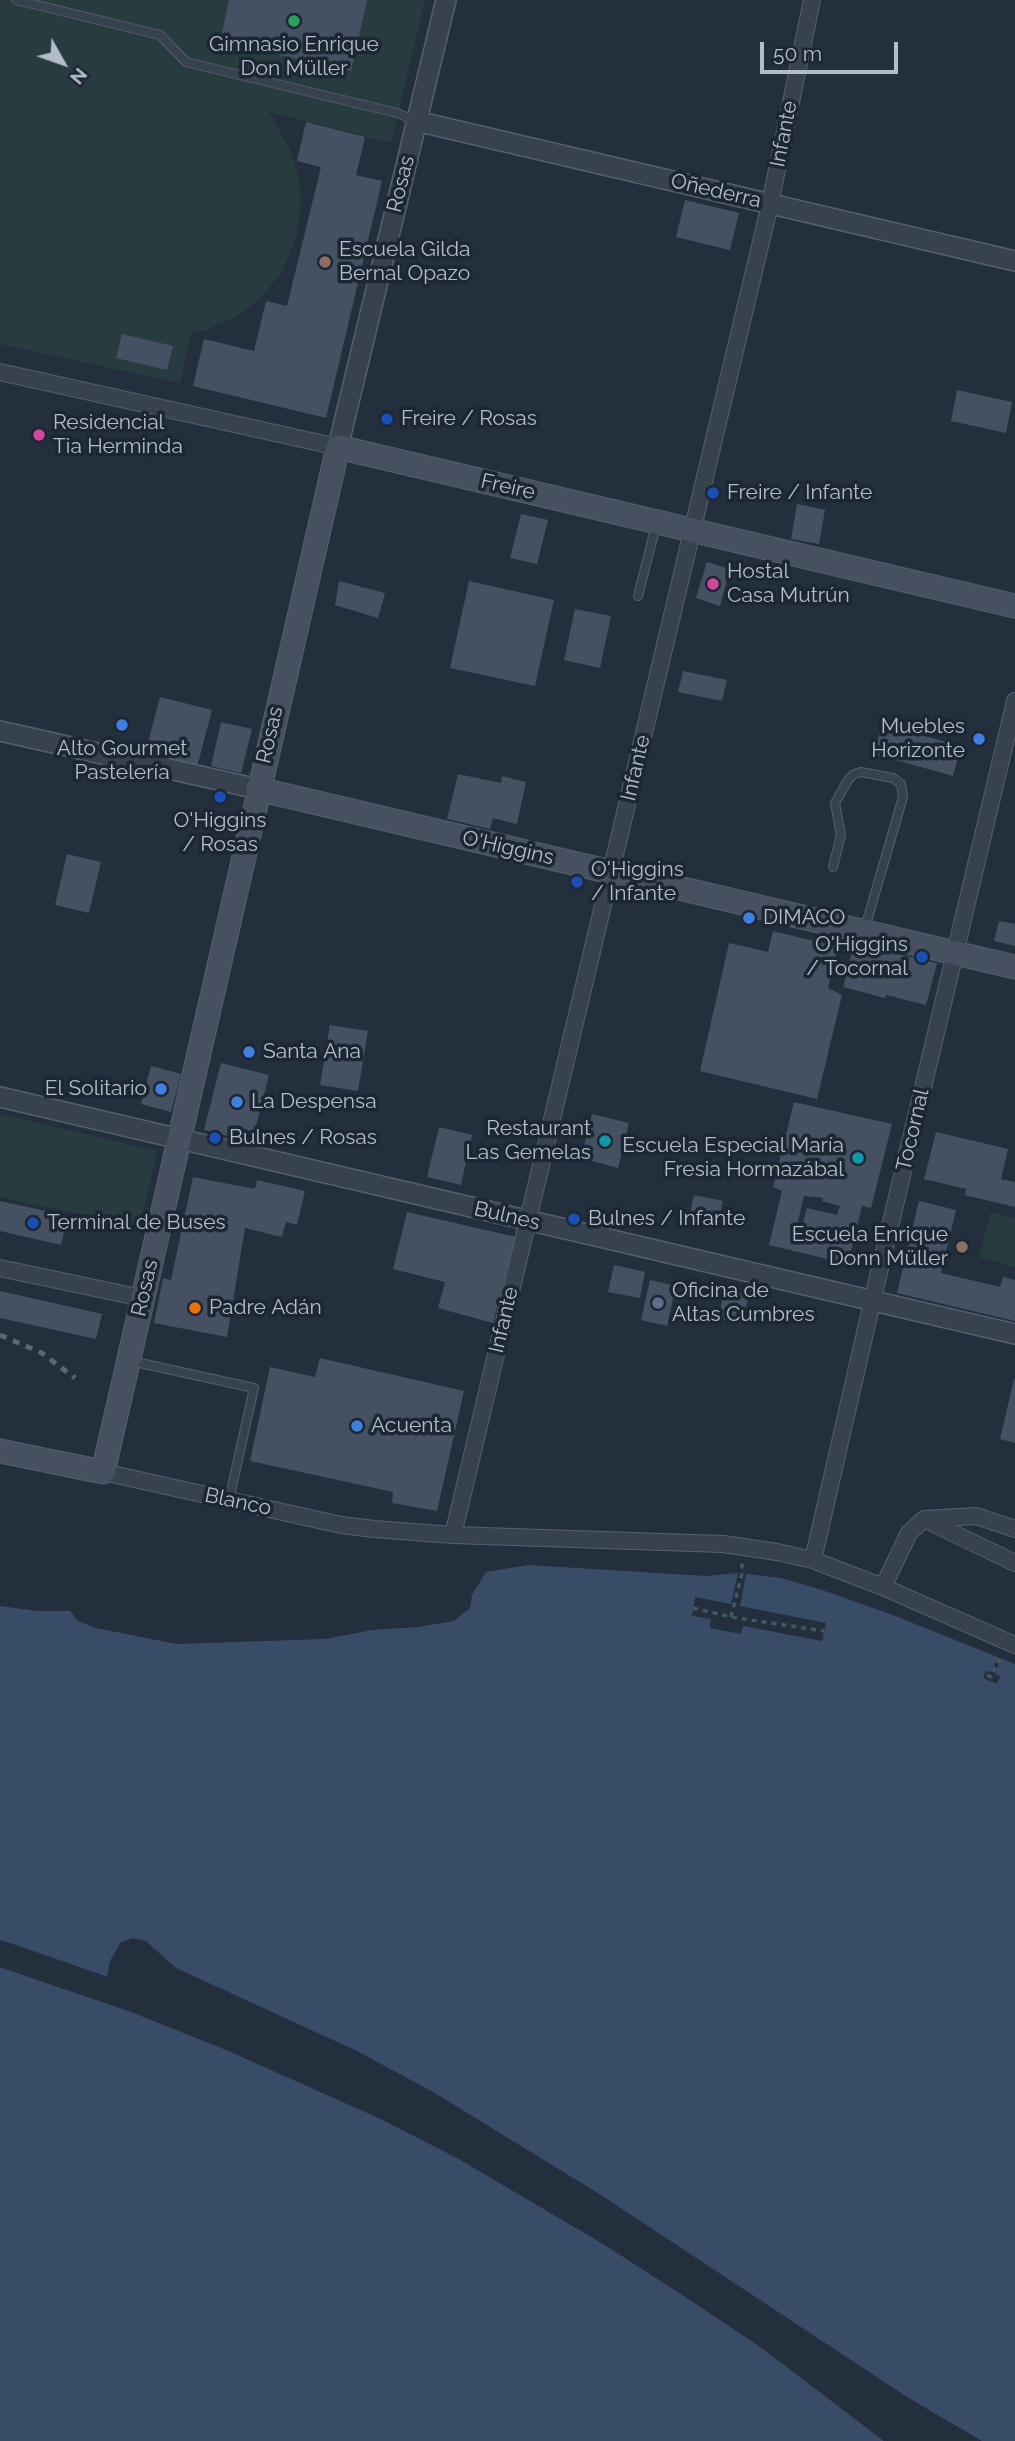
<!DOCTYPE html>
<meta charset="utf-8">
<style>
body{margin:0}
#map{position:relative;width:1015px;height:2441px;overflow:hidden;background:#242f3e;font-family:Raleway,sans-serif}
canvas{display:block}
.north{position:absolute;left:28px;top:28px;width:70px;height:70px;-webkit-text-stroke:5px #1d2633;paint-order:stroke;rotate:130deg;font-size:19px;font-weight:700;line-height:28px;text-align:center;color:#b4bcc9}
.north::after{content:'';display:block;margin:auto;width:24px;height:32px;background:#b4bcc9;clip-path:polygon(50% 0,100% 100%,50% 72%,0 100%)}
.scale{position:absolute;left:760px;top:42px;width:138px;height:32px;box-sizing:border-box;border:4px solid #b4bcc9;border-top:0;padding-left:9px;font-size:21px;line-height:24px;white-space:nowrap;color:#b4bcc9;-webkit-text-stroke:5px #1d2633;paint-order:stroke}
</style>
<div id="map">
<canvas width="1015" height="2441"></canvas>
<div class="north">N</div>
<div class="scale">50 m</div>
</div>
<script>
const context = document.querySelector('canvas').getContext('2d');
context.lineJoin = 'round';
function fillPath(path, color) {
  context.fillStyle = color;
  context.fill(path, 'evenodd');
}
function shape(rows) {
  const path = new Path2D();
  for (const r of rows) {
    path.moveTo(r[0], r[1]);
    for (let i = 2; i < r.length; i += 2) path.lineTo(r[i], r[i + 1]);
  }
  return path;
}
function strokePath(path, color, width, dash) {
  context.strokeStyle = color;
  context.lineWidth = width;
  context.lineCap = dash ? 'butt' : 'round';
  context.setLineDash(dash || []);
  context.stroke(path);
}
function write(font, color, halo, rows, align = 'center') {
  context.font = font + ' Raleway,sans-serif';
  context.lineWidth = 7;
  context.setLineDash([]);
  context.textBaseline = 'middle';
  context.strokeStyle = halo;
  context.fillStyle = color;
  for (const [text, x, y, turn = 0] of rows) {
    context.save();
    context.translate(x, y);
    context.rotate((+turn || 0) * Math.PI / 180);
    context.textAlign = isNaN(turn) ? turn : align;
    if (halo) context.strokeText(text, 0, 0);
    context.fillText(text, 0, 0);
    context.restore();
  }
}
fillPath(shape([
 [0,0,425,0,391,143,269,112,290,150,299,177,301,206,295,239,283,270,262,297,236,317,206,330,191,333,180,383,0,344],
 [0,1114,157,1151,140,1227,0,1197],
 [991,1212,1015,1218,1015,1267,979,1257]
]), '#263c3f');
fillPath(shape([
 [528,1565,706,1576,738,1573,781,1578,822,1590,893,1615,1015,1664,1015,2441,982,2441,907,2397,601,2195,433,2092,357,2051,176,1968,146,1941,133,1938,121,1942,110,1961,107,1977,0,1940,0,1606,37,1611,70,1611,78,1621,96,1628,176,1644,325,1639,372,1630,418,1627,454,1621,470,1608,472,1595,486,1572],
 [0,1967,129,2011,229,2051,381,2119,459,2159,605,2245,684,2296,762,2348,884,2441,0,2441]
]), '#394c67');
fillPath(shape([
 [738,1573,746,1574,740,1606,826,1623,822,1641,743,1626,741,1634,710,1628,711,1619,692,1616,695,1597,731,1604],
 [998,1656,1001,1657,995,1674,1000,1676,997,1684,983,1678,986,1671,991,1672],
 [0,1940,10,1943,111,1978,106,1980,0,1944],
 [0,1963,130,2007,231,2048,383,2116,461,2156,607,2242,686,2293,764,2346,888,2441,884,2441,762,2348,684,2296,605,2245,459,2159,381,2119,229,2051,129,2011,0,1967]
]), '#242f3e');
fillPath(shape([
 [229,0,367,0,351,71,220,42],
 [306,122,365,137,356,175,382,181,326,418,193,386,204,339,254,351,266,301,287,306,321,167,297,161],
 [685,200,739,213,730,250,676,237],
 [122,334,173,346,167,370,116,358],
 [957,390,1012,402,1006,433,951,421],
 [797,504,825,510,819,544,791,539],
 [521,514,548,520,537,564,510,558],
 [707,562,730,569,720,606,696,598],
 [339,581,385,593,378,618,335,605],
 [469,581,554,600,535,686,450,668],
 [575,609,611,616,600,668,564,660],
 [683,671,727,680,722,701,678,692],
 [160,697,212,710,197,767,145,754],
 [221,722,252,729,241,773,211,766],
 [882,724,961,746,953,776,874,754],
 [458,774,501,783,502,776,526,782,517,824,493,818,490,829,447,819],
 [67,854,101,862,89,913,55,905],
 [999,921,1015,924,1015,946,994,941],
 [773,931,838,947,828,988,842,995,817,1099,700,1071,729,943,768,952],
 [854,944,937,963,926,1005,886,995,885,998,843,987],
 [330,1025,368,1031,358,1091,320,1085],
 [221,1063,269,1075,252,1142,204,1130],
 [151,1066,181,1074,171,1112,141,1104],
 [794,1102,892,1124,871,1208,862,1206,848,1264,769,1245,782,1191,773,1187],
 [804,1196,823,1198,822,1201,840,1206,837,1215,807,1208,800,1234,795,1233],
 [592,1114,629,1123,618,1168,581,1158],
 [439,1127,472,1135,461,1185,427,1177],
 [936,1132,1008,1149,1001,1179,1015,1182,1015,1207,965,1195,966,1189,924,1179],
 [193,1177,255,1189,257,1180,305,1191,297,1225,286,1222,282,1237,245,1228,227,1337,154,1323,163,1278,171,1280],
 [694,1195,723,1201,717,1227,688,1221],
 [0,1201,68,1216,61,1245,0,1231],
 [919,1201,956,1210,941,1273,1000,1287,1003,1277,1015,1280,1015,1321,897,1293],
 [407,1212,516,1237,493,1323,438,1308,445,1282,393,1269],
 [614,1265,645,1272,640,1298,608,1292],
 [650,1280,676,1286,667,1326,641,1320],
 [725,1289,749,1295,742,1324,718,1318],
 [0,1291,102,1314,96,1339,0,1318],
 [320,1358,464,1391,437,1511,392,1503,393,1492,250,1461,270,1367,315,1377],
 [1014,1379,1015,1379,1015,1443,1000,1439]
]), '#455162');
const service = shape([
 [16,0,160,35,186,62,397,113,416,121],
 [638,596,656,525],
 [833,867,841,835,835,803,848,780,854,774,861,772,893,778,901,784,903,797,865,928],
 [131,1361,254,1388,229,1500]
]);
const minor = shape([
 [0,372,338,447],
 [0,1268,142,1298],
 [103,1472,341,1525,374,1529,453,1535,723,1544,777,1552,813,1560,883,1587,1015,1645],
 [926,1520,1015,1563],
 [453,1535,770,204,812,0],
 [813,1560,876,1285,1015,701],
 [883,1587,909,1533,924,1519,976,1516,1015,1529]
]);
const tertiary = shape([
 [416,121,1015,261],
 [338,447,446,0],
 [0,731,258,789],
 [0,1097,1015,1334]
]);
const secondary = shape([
 [258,789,1015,967],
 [0,1451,103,1472,338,447,1015,606]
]);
strokePath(service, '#565f6c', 10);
strokePath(minor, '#565f6c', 18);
strokePath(tertiary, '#565f6c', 22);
strokePath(secondary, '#565f6c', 25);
strokePath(shape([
 [693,1608,731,1617,824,1631],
 [731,1617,742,1574,742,1563],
 [987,1675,991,1677,1000,1656]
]), '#44595c', 3.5, [5, 5]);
strokePath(service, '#38414e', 8);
strokePath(minor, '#38414e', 16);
strokePath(tertiary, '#38414e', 19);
strokePath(secondary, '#465061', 23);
strokePath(shape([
 [0,1335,42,1353,75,1378]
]), '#5a6575', 5, [7, 7]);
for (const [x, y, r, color] of [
 [294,21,7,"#2e9e5b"],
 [325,262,7,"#8d6e63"],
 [387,419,7,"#1a4fb4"],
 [39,435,7,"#d1479c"],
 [713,493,7,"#1a4fb4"],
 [713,584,7,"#d1479c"],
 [122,725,7,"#3f7fe0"],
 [979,739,7,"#3f7fe0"],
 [220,797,7,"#1a4fb4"],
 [577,882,7,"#1a4fb4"],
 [749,918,7,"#3f7fe0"],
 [922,957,7,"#1a4fb4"],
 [249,1052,7,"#3f7fe0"],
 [161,1089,7,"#3f7fe0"],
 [237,1102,7,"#3f7fe0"],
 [215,1138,7,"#1a4fb4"],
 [605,1141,7,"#0f9aa8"],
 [858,1158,7,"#0f9aa8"],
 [574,1219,7,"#1a4fb4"],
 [33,1223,7,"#1a4fb4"],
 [962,1247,7,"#8d6e63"],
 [658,1303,7,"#5c6f8a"],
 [195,1308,7,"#e8710a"],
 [357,1426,7,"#3f7fe0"]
]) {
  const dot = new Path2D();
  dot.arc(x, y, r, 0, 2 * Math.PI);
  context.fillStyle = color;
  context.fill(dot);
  strokePath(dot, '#1d2633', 2.5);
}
write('21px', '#b4bcc9', '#1d2633', [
 ["Gimnasio Enrique",294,45,"center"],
 ["Don Müller",294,69,"center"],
 ["Escuela Gilda",339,250],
 ["Bernal Opazo",339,274],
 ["Freire / Rosas",401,419],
 ["Residencial",53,423],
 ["Tia Herminda",53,447],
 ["Freire / Infante",727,493],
 ["Hostal",727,572],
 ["Casa Mutrún",727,596],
 ["Muebles",965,727,"right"],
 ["Horizonte",965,751,"right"],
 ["Alto Gourmet",122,749,"center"],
 ["Pastelería",122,773,"center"],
 ["O'Higgins",220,821,"center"],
 ["/ Rosas",220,845,"center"],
 ["O'Higgins",591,870],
 ["/ Infante",591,894],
 ["DIMACO",763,918],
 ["O'Higgins",908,945,"right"],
 ["/ Tocornal",908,969,"right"],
 ["Santa Ana",263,1052],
 ["El Solitario",147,1089,"right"],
 ["La Despensa",251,1102],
 ["Restaurant",591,1129,"right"],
 ["Las Gemelas",591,1153,"right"],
 ["Bulnes / Rosas",229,1138],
 ["Escuela Especial María",844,1146,"right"],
 ["Fresia Hormazábal",844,1170,"right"],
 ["Bulnes / Infante",588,1219],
 ["Terminal de Buses",47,1223],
 ["Escuela Enrique",948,1235,"right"],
 ["Donn Müller",948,1259,"right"],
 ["Oficina de",672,1291],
 ["Altas Cumbres",672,1315],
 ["Padre Adán",209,1308],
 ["Acuenta",371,1426]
], 'left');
write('21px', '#b4bcc9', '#1d2633', [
 ["Infante",784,134,-79],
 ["Rosas",401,184,-76],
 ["Oñederra",716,191,13],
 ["Freire",508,487,13],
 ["Rosas",270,735,-77],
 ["Infante",636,768,-77],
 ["O'Higgins",508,848,13],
 ["Tocornal",913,1130,-77],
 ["Bulnes",507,1216,13],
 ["Rosas",145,1288,-77],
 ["Infante",504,1320,-77],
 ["Blanco",238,1502,12]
]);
</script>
